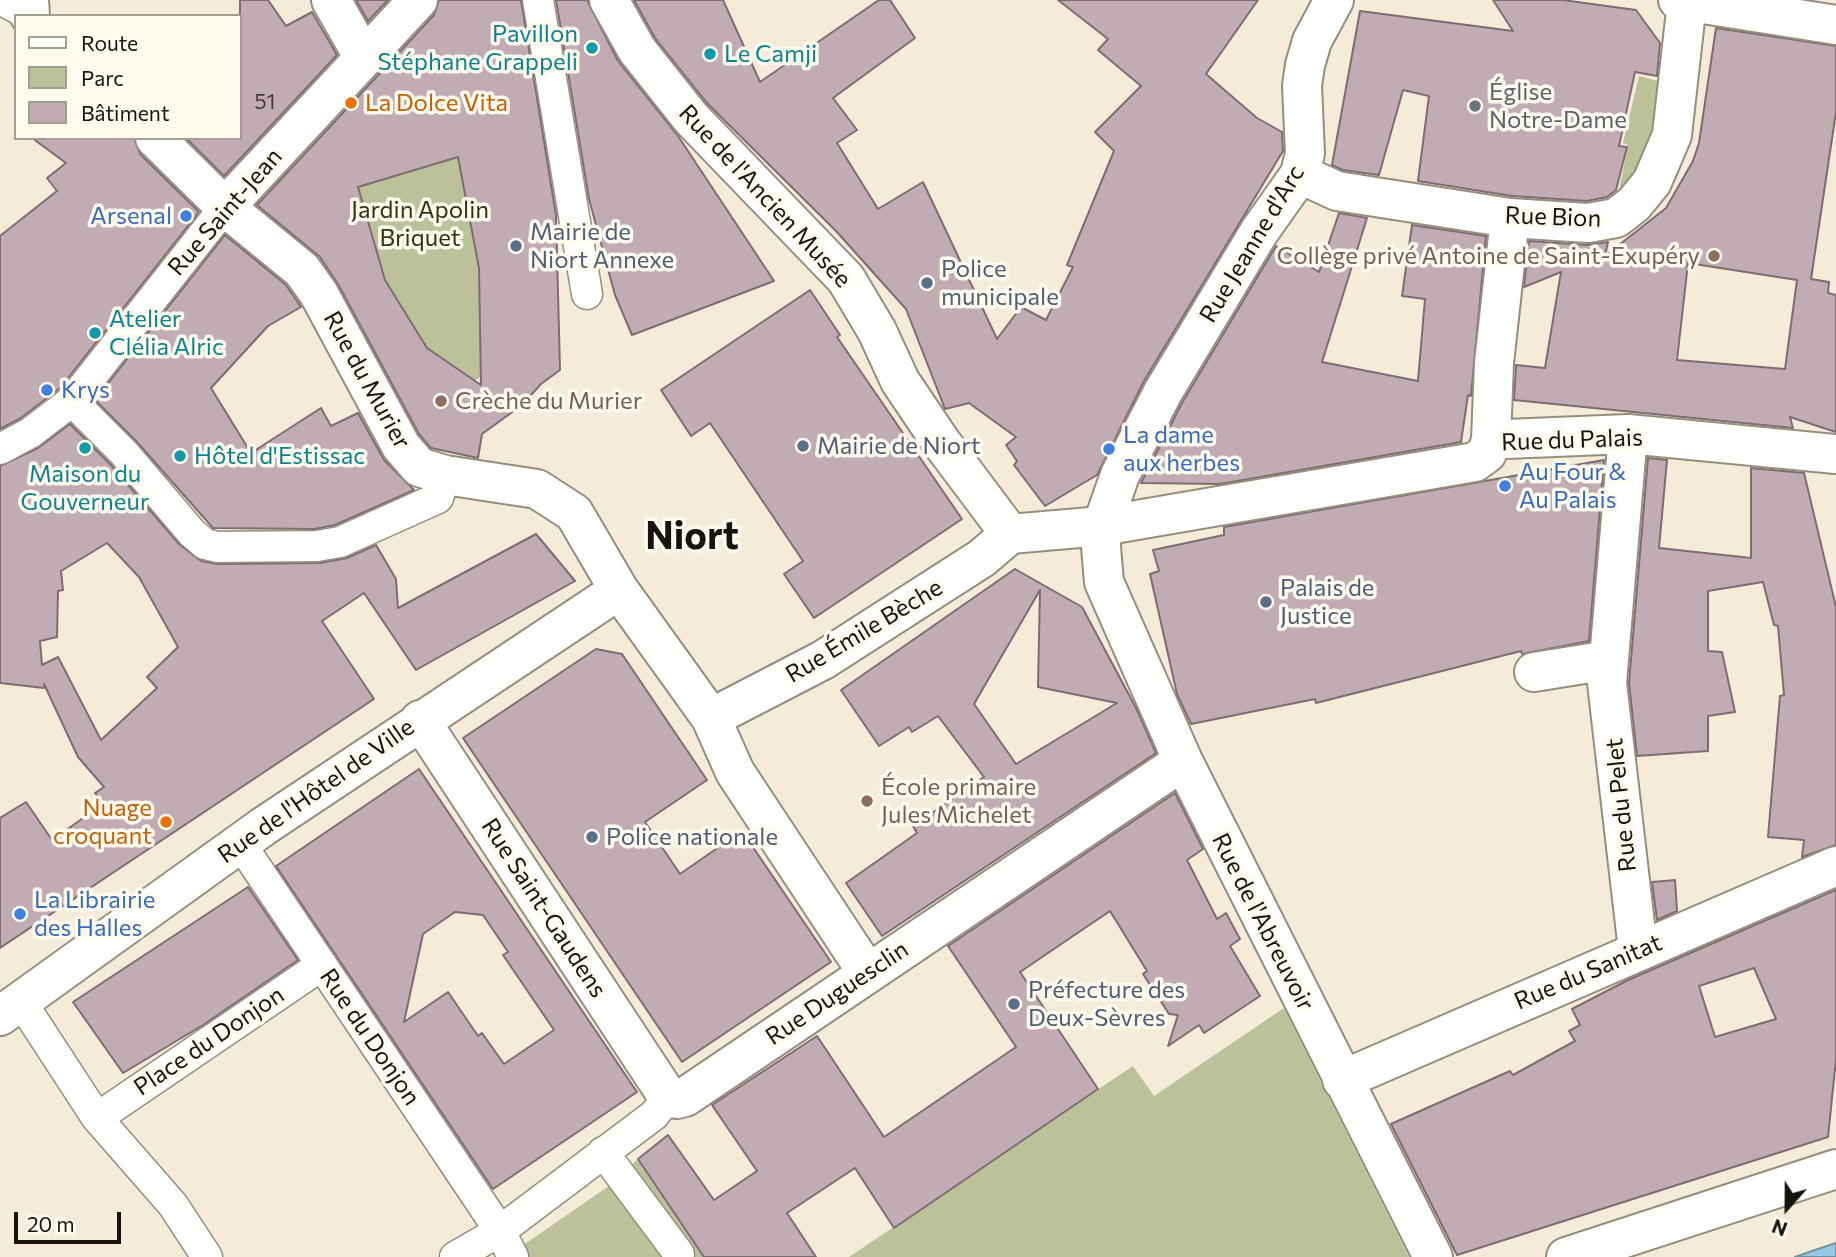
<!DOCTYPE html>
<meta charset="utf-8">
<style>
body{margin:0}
#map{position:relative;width:1836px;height:1257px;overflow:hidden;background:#f4ecd8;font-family:Commissioner,sans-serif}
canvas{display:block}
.legend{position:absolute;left:14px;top:14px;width:228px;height:126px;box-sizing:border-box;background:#fffaee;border:2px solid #a29e94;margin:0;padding:9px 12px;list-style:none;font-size:21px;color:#16140d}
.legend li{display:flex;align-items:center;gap:14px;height:35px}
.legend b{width:35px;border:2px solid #a29e94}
.north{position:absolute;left:1752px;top:1173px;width:70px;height:70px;-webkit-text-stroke:5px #fffaee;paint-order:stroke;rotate:201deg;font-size:19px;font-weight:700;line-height:28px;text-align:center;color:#16140d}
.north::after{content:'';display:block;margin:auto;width:24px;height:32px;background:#16140d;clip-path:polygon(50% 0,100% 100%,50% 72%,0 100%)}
.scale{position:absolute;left:14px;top:1212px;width:107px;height:32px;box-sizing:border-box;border:4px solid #16140d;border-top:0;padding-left:9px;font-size:21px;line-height:24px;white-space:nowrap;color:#16140d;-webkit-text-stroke:5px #fffaee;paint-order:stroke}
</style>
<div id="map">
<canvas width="1836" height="1257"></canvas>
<ul class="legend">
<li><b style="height:9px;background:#fff"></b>Route</li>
<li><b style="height:19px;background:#bbc29a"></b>Parc</li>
<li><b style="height:19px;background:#c2acb3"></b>Bâtiment</li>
</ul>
<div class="north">N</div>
<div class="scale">20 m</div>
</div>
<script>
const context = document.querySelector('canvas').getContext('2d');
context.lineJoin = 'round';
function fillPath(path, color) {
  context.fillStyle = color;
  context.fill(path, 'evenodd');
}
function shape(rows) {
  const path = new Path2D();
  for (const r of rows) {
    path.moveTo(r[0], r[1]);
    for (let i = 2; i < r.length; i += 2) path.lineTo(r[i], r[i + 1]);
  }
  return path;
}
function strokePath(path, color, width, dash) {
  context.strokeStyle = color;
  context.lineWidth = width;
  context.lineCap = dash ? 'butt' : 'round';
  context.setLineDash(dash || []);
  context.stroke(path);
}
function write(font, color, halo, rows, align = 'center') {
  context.font = font + ' Commissioner,sans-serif';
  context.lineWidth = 7;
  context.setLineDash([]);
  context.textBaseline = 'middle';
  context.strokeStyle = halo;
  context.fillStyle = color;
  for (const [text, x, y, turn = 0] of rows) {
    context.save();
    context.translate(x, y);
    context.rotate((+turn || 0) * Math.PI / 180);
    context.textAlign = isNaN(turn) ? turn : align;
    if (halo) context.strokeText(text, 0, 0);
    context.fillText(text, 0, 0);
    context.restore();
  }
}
fillPath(shape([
 [482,69,459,161,479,268,481,366,496,363,475,381,422,393,422,340,385,280,358,187],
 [1639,76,1668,84,1653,164,1604,209,1607,196,1618,196,1628,145,1623,143],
 [1284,1008,1409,1257,849,1257,1133,1066,1154,1096],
 [638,1159,704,1257,506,1257,606,1188]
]), '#bbc29a');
const water = shape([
 [1836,1243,1836,1257,1795,1257,1809,1252,1836,1243]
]);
fillPath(water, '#98c9e3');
strokePath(water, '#7193a3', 2);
const building = shape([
 [240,0,268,0,286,26,312,12,337,55,224,176,186,138,240,138,240,0],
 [356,0,388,0,368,21,356,0],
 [439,0,521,0,556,215,560,370,541,384,522,405,482,434,478,458,431,448,419,434,338,284,320,257,257,205,434,15,439,0],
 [458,157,479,268,481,385,427,348,385,280,358,187,458,157],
 [556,0,587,0,618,61,678,136,774,281,632,335,615,295,589,199,556,0],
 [634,0,723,0,760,82,879,0,890,0,915,38,833,98,857,130,837,143,878,209,923,182,997,339,1021,307,1046,320,1073,267,1067,265,1114,151,1095,132,1141,86,1098,50,1108,39,1058,0,1258,0,1206,74,1257,118,1282,132,1283,151,1144,381,1097,475,1045,506,1014,465,1017,461,1006,445,1016,437,969,403,945,409,906,309,836,231,707,103,655,38,634,0],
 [1493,0,1563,0,1636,10,1660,43,1657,76,1635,72,1619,146,1627,147,1616,190,1607,197,1587,201,1512,196,1418,181,1429,96,1403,90,1379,175,1343,170,1332,165,1360,11,1513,31,1493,0],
 [1716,28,1836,46,1836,112,1811,279,1829,282,1828,293,1836,295,1836,432,1790,417,1793,428,1514,400,1516,365,1545,368,1561,272,1524,287,1529,241,1587,245,1608,242,1605,256,1666,208,1693,161,1699,143,1716,28],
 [1688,263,1797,280,1785,369,1677,360,1688,263],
 [32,138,134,138,140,154,199,212,60,388,21,418,0,429,0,236,57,191,47,178,66,163,32,138],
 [1339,213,1367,218,1322,362,1418,381,1425,299,1402,296,1412,225,1486,236,1471,396,1468,395,1461,442,1220,484,1141,483,1182,403,1276,246,1319,272,1339,213],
 [225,235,286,285,301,307,268,326,211,388,251,453,321,408,331,426,358,413,384,460,414,490,335,525,315,529,213,528,137,442,95,400,225,235],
 [810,290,840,335,837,337,962,519,814,618,784,574,803,561,710,423,691,436,661,390,810,290],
 [70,424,111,465,179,544,201,561,217,564,320,563,347,558,376,545,396,579,398,608,536,534,575,581,416,670,364,593,322,621,374,699,0,948,0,818,26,802,52,840,103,804,95,793,104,787,78,757,44,684,44,688,0,683,0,466,38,448,70,424],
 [107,543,139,577,178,647,147,677,157,688,101,740,58,657,42,665,40,641,57,637,58,591,63,590,61,571,107,543],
 [1648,458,1667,460,1659,548,1751,558,1751,468,1804,473,1836,607,1836,845,1802,857,1804,840,1768,837,1780,696,1784,695,1778,626,1774,625,1763,582,1708,591,1708,651,1722,652,1735,712,1708,716,1708,751,1637,756,1629,683,1648,458],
 [1604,460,1589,641,1522,654,1521,651,1316,703,1315,699,1191,724,1177,694,1150,574,1159,571,1153,550,1224,535,1224,527,1604,460],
 [1015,569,1082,607,1136,708,1156,753,882,936,846,883,917,833,913,826,984,777,938,716,912,732,909,727,879,746,841,690,1015,569],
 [1040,590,1038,687,1117,703,1016,764,974,704,1040,590],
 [596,649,622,654,707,780,645,822,680,874,742,831,831,962,682,1062,463,738,596,649],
 [419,769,637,1092,493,1189,276,866,419,769],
 [455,912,483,915,508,952,503,955,554,1030,504,1064,482,1033,478,1036,448,992,404,1022,423,934,455,912],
 [1175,793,1203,849,1187,860,1217,919,1226,913,1240,939,1230,946,1260,996,1204,1033,1199,1025,1168,1046,1178,1015,1169,1014,1143,974,1147,971,1110,911,1020,972,1098,1089,894,1228,855,1168,787,1213,816,1257,704,1257,638,1159,668,1135,714,1200,757,1171,712,1105,817,1036,884,1137,1016,1047,948,946,1175,793],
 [1675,880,1677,911,1657,920,1652,882,1675,880],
 [248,887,298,960,203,1025,123,1073,73,1002,248,887],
 [1836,890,1836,1059,1828,1137,1457,1255,1391,1124,1510,1071,1513,1075,1575,1041,1569,1031,1580,1025,1572,1009,1628,980,1836,890],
 [1754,968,1776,1019,1715,1037,1699,986,1754,968]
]);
fillPath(building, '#c2acb3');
strokePath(building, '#7f6b72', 2);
const pedestrian = shape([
 [2,0,30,15],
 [538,0,587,294],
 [72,401,124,453,192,533,205,544,217,547,317,546,340,542,438,498,445,475],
 [0,449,30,433,72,401,225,207],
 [240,843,500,1231,513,1257],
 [20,1000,97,1118,173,1205,207,1257],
 [97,1118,322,965],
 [603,1152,679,1254],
 [455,1257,500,1231,654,1115,668,1097]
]);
const minor = shape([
 [29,0,30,16],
 [331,0,364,58],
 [609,0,637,50,691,118,846,279,877,331,900,381,941,442,1010,534],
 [1334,0,1312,41,1305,65,1302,86,1305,153,1300,174,1259,232,1163,392,1120,475,1102,526,1101,547,1104,582,1183,761,1433,1257],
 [1678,0,1836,25],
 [155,138,225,207,302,270,319,294,401,446,419,467,445,475,537,489,574,513,619,590,711,718,735,772,867,972],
 [1300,174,1337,191,1510,218,1588,223,1616,218,1634,204,1652,182,1672,135,1687,2],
 [225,207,418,0],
 [1628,434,1607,683,1638,950],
 [1491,440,1494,363,1510,218],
 [1010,534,1102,526,1475,462,1487,453,1491,440,1506,439,1628,434,1836,454],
 [1534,672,1609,660],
 [711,718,823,660,982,558,1010,534],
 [420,720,668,1097,677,1099,685,1097,1183,761],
 [0,1016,264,826,619,590],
 [1342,1080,1836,866]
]);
const tertiary = shape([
 [1566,1257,1836,1169]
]);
strokePath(pedestrian, '#958e7c', 33);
strokePath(minor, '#958e7c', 42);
strokePath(tertiary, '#958e7c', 42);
strokePath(pedestrian, '#fff', 30);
strokePath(minor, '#fff', 38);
strokePath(tertiary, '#fff', 38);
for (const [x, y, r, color] of [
 [592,48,7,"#0f9aa8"],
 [710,54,7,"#0f9aa8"],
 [351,103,7,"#e8710a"],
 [1475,106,7,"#6b7280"],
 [186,216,7,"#3f7fe0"],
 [516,246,7,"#5c6f8a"],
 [1714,256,7,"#8d6e63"],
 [927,283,7,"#5c6f8a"],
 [95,333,7,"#0f9aa8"],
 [47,390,7,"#3f7fe0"],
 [441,401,7,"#8d6e63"],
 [803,446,7,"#5c6f8a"],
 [85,448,7,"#0f9aa8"],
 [1109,449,7,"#3f7fe0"],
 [180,456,7,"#0f9aa8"],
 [1505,486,7,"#3f7fe0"],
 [1266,602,7,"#5c6f8a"],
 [867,801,7,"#8d6e63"],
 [166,822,7,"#e8710a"],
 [592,837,7,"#5c6f8a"],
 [20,914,7,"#3f7fe0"],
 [1014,1004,7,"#5c6f8a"]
]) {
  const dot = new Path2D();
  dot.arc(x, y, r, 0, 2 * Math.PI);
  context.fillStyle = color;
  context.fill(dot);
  strokePath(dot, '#fffaee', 2.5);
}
write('21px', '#413a36', null, [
 ["51",265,102]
]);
write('24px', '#0d838f', '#fffaee', [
 ["Pavillon",578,34,"right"],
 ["Stéphane Grappeli",578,62,"right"],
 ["Le Camji",724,54],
 ["Atelier",109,319],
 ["Clélia Alric",109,347],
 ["Hôtel d'Estissac",194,456],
 ["Maison du",85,474,"center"],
 ["Gouverneur",85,502,"center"]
], 'left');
write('24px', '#5b616d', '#fffaee', [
 ["Église",1489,92],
 ["Notre-Dame",1489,120]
], 'left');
write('24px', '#c56008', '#fffaee', [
 ["La Dolce Vita",365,103],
 ["Nuage",152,808,"right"],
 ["croquant",152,836,"right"]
], 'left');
write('24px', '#16140d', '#fffaee', [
 ["Rue de l'Ancien Musée",765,196,47],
 ["Rue Saint-Jean",225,212,-49],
 ["Rue Bion",1553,217,2],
 ["Rue Jeanne d'Arc",1252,244,-59],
 ["Rue du Murier",367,380,61],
 ["Rue du Palais",1572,440,-2],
 ["Rue Émile Bèche",864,631,-31],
 ["Rue de l'Hôtel de Ville",316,791,-35],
 ["Rue du Pelet",1621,805,-96],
 ["Rue Saint-Gaudens",544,908,57],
 ["Rue de l'Abreuvoir",1263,922,63],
 ["Rue du Sanitat",1588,972,-23],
 ["Rue Duguesclin",837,993,-34],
 ["Rue du Donjon",370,1037,56],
 ["Place du Donjon",209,1041,-34]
]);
write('24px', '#2f340f', '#fffaee', [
 ["Jardin Apolin",420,210],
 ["Briquet",420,238]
]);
write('24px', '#366cbe', '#fffaee', [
 ["Arsenal",172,216,"right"],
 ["Krys",61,390],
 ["La dame",1123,435],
 ["aux herbes",1123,463],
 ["Au Four &",1519,472],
 ["Au Palais",1519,500],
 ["La Librairie",34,900],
 ["des Halles",34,928]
], 'left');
write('24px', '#4e5e75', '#fffaee', [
 ["Mairie de",530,232],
 ["Niort Annexe",530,260],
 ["Police",941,269],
 ["municipale",941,297],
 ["Mairie de Niort",817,446],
 ["Palais de",1280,588],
 ["Justice",1280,616],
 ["Police nationale",606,837],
 ["Préfecture des",1028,990],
 ["Deux-Sèvres",1028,1018]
], 'left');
write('24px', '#785e54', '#fffaee', [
 ["Collège privé Antoine de Saint-Exupéry",1700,256,"right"],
 ["Crèche du Murier",455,401],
 ["École primaire",881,787],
 ["Jules Michelet",881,815]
], 'left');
write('bold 38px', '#16140d', '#fffaee', [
 ["Niort",692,536]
]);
</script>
